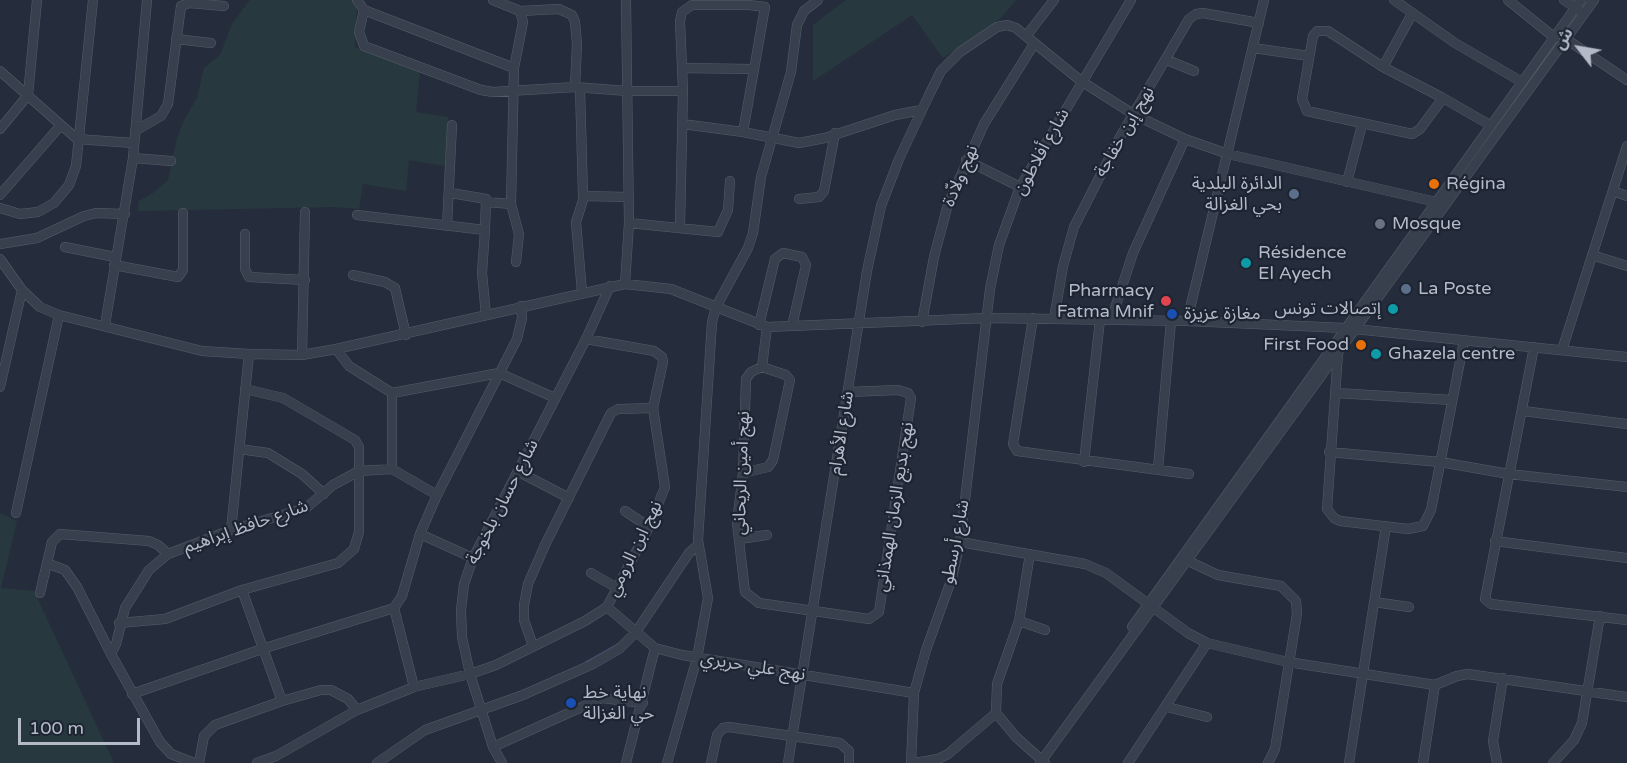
<!DOCTYPE html>
<meta charset="utf-8">
<style>
body{margin:0}
#map{position:relative;width:1627px;height:763px;overflow:hidden;background:#252d3d;font-family:"Varela Round","Noto Sans Arabic",sans-serif}
canvas{display:block}
.north{position:absolute;left:1549px;top:18px;width:60px;height:60px;-webkit-text-stroke:4px #1d2432;paint-order:stroke;rotate:301deg;font-size:16px;font-weight:700;line-height:24px;text-align:center;color:#b4bac8}
.north::after{content:'';display:block;margin:auto;width:21px;height:27px;background:#b4bac8;clip-path:polygon(50% 0,100% 100%,50% 72%,0 100%)}
.scale{position:absolute;left:18px;top:718px;width:122px;height:27px;box-sizing:border-box;border:3px solid #b4bac8;border-top:0;padding-left:8px;font-size:18px;line-height:21px;white-space:nowrap;color:#b4bac8;-webkit-text-stroke:4px #1d2432;paint-order:stroke}
</style>
<div id="map">
<canvas width="1627" height="763"></canvas>
<div class="north">ش</div>
<div class="scale">100 m</div>
</div>
<script>
const context = document.querySelector('canvas').getContext('2d');
context.lineJoin = 'round';
function fillPath(path, color) {
  context.fillStyle = color;
  context.fill(path, 'evenodd');
}
function shape(rows) {
  const path = new Path2D();
  for (const r of rows) {
    path.moveTo(r[0], r[1]);
    for (let i = 2; i < r.length; i += 2) path.lineTo(r[i], r[i + 1]);
  }
  return path;
}
function strokePath(path, color, width, dash) {
  context.strokeStyle = color;
  context.lineWidth = width;
  context.lineCap = dash ? 'butt' : 'round';
  context.setLineDash(dash || []);
  context.stroke(path);
}
function write(font, color, halo, rows, align = 'center') {
  context.font = font + ' "Varela Round","Noto Sans Arabic",sans-serif';
  context.lineWidth = 4.5;
  context.setLineDash([]);
  context.textBaseline = 'middle';
  context.strokeStyle = halo;
  context.fillStyle = color;
  for (const [text, x, y, turn = 0] of rows) {
    context.save();
    context.translate(x, y);
    context.rotate((+turn || 0) * Math.PI / 180);
    context.textAlign = isNaN(turn) ? turn : align;
    if (halo) context.strokeText(text, 0, 0);
    context.fillText(text, 0, 0);
    context.restore();
  }
}
fillPath(shape([
 [250,0,357,0,355,47,420,70,416,112,448,117,445,166,409,160,406,191,363,184,359,209,335,207,138,211,139,201,153,193,168,180,177,138,184,120,197,98,204,68,220,55,232,24],
 [846,0,1016,0,1000,19,943,58,912,15,813,81,813,25],
 [0,513,17,521,1,588,34,591,114,763,0,763]
]), '#27393e');
strokePath(shape([
 [586,662,618,644]
]), '#3a4965', 2);
const minor = shape([
 [357,0,364,10,359,32,364,46,481,90,493,92,575,87,627,91,683,91],
 [493,0,520,11,559,9,572,15,575,22,577,44,575,87],
 [1394,0,1455,43,1522,82],
 [1508,0,1555,38],
 [1564,0,1580,11],
 [364,10,514,68],
 [1027,35,1054,0],
 [176,39,211,43],
 [1566,39,1627,80],
 [1253,48,1309,56],
 [1167,60,1194,71],
 [1383,67,1412,14],
 [682,68,753,69],
 [0,71,77,139,133,143],
 [580,88,583,196,629,197],
 [1443,98,1420,129,1412,134,1307,111,1302,99,1313,36,1317,31,1328,31,1383,67,1443,98,1490,125],
 [682,124,743,132,799,143,825,138,895,115,921,110],
 [0,129,28,95,37,0],
 [135,131,161,116,168,104,181,6,189,3,224,6],
 [743,132,765,7],
 [133,158,171,161],
 [966,160,1020,187],
 [1347,182,1362,125],
 [1613,191,1627,196],
 [451,193,486,199,485,230],
 [0,195,61,125],
 [799,199,819,197,824,191,835,133],
 [487,202,511,204,514,68,523,22,520,11],
 [511,204,519,234,516,262],
 [0,208,20,214,38,212,54,203,69,185,76,166,93,0],
 [357,215,485,230,482,273,486,315],
 [629,223,718,232,728,210,730,181],
 [447,226,452,125],
 [680,226,683,91,680,21,682,12,692,5,749,5,765,7],
 [245,234,245,269,249,277,305,280],
 [0,244,37,238,84,216,96,213,125,214],
 [65,247,115,257],
 [1592,255,1627,266],
 [0,259,22,290,40,307,59,315,202,351,249,354,302,355,336,349,625,284,671,289,767,327,987,318,1187,321,1345,328,1627,357],
 [114,265,178,277,183,270,183,213],
 [353,275,385,282,395,288,406,335],
 [625,284,629,223,626,0],
 [582,292,576,222,584,197],
 [1033,318,1013,444,1017,451,1189,474],
 [1054,319,1063,266,1074,227,1120,137,1189,19,1196,14,1203,13,1259,23],
 [1111,320,1133,253,1185,139],
 [1187,321,1264,0],
 [922,322,934,257,948,204,984,124,1034,44],
 [105,325,133,158,147,0],
 [759,325,775,259,783,253,802,257,806,265,792,326],
 [767,327,762,367,751,372,746,379,743,473,737,523,745,592,759,603,869,619,879,612,911,398,908,393,898,390,849,392],
 [1534,347,1485,599,1491,604,1627,620],
 [336,349,349,366,392,393,499,373,555,398],
 [1562,350,1627,146],
 [1338,353,1327,509,1334,518,1340,521,1408,529,1423,526,1431,510,1464,341],
 [302,355,305,212],
 [0,387,22,290],
 [392,393,392,469],
 [1336,393,1452,400],
 [1523,411,1627,424],
 [239,449,268,453,302,474,324,494],
 [1329,452,1440,462,1509,474,1627,487],
 [1084,462,1100,320],
 [1158,469,1171,321],
 [519,472,569,498],
 [743,473,768,467,773,460,790,380,786,375,762,367],
 [625,511,649,527],
 [16,513,59,315],
 [231,530,249,354],
 [420,534,473,558],
 [739,539,767,535],
 [1495,541,1627,558],
 [960,542,1085,564,1106,573,1188,633,1207,643,1288,662,1435,685,1457,676,1468,674,1627,697],
 [1030,554,1019,621,997,684,996,713,1016,737,1045,763],
 [1184,559,1218,575,1281,586,1296,601,1297,614,1275,749,1268,763],
 [49,564,65,570,77,587,111,654],
 [591,573,617,588],
 [242,590,282,701],
 [40,593,52,542,60,534,149,541,158,545,168,554],
 [1374,602,1409,607],
 [607,607,655,648,682,655,914,693],
 [1019,621,1045,630],
 [119,623,165,619,242,590,338,563,354,549,359,532,359,447,355,440,283,398,245,389],
 [1132,627,1581,0],
 [533,646,524,620,524,605,528,584,545,545,611,413,618,409,653,408],
 [414,687,394,608,402,596,420,534,437,495,517,339,522,318,521,306],
 [132,694,262,649,394,608],
 [1167,707,1207,717],
 [493,747,602,698,643,703],
 [194,763,171,754,160,742,111,654,116,644,125,608,149,570,168,554,231,530,306,508,333,485,359,471,392,469,437,495],
 [199,763,204,736,215,725,282,701,321,690,331,690,348,699,357,710],
 [257,763,276,756,357,710,414,687,470,674,496,665,585,621,607,607,649,527,665,487,653,408,663,362,662,357,654,351,586,339],
 [377,763,425,730,523,695,593,664,619,649,636,632,689,553,698,545],
 [502,763,493,747,470,674,462,637,461,610,464,584,473,558,586,339,610,286],
 [626,763,655,648],
 [667,763,697,658,708,598,698,540,712,322,716,307,748,248,753,233,761,177,791,72,797,25,804,11,818,0],
 [711,763,717,735,723,728,729,727,840,743,849,751,849,763],
 [788,763,867,271,881,206,899,159,929,95,941,71,960,52,997,27,1007,25,1016,28,1081,81,1133,114,1185,139,1228,154,1445,204],
 [911,763,914,693,926,650,952,578,960,542,990,289,999,245,1020,187,1131,0],
 [914,763,938,759,948,754,996,713],
 [1040,763,1594,0],
 [1128,763,1207,643],
 [1349,763,1386,526],
 [1423,763,1435,685],
 [1497,763,1493,741,1503,678],
 [1553,763,1574,740,1582,723,1600,616]
]);
strokePath(minor, '#565d6b', 10);
strokePath(minor, '#383f4d', 9);
for (const [x, y, r, color] of [
 [1434,184,6,"#e8710a"],
 [1294,194,6,"#5c6f8a"],
 [1380,224,6,"#6b7280"],
 [1246,263,6,"#0f9aa8"],
 [1406,289,6,"#5c6f8a"],
 [1166,301,6,"#e0444e"],
 [1393,309,6,"#0f9aa8"],
 [1172,314,6,"#1a4fb4"],
 [1361,345,6,"#e8710a"],
 [1376,354,6,"#0f9aa8"],
 [571,703,6,"#1a4fb4"]
]) {
  const dot = new Path2D();
  dot.arc(x, y, r, 0, 2 * Math.PI);
  context.fillStyle = color;
  context.fill(dot);
  strokePath(dot, '#1d2432', 2);
}
write('18px', '#b4bac8', '#1d2432', [
 ["نهج إبن خفاجة",1125,132,-60],
 ["شارع أفلاطون",1042,152,-61],
 ["نهج ولاّدة",961,176,-67],
 ["شارع الأهرام",842,433,-81],
 ["نهج أمين الريحاني",742,473,-88],
 ["شارع حسان بلخوجة",503,502,-63],
 ["نهج بديع الزمان الهمذاني",895,507,-81],
 ["شارع حافظ إبراهيم",246,527,-19],
 ["شارع أرسطو",956,542,-79],
 ["نهج ابن الرومي",635,549,-64],
 ["نهج علي حريري",753,667,9]
]);
write('18px', '#b4bac8', '#1d2432', [
 ["الدائرة البلدية",1282,184,"right"],
 ["بحي الغزالة",1282,205,"right"],
 ["Régina",1446,184],
 ["Mosque",1392,224],
 ["Résidence",1258,253],
 ["El Ayech",1258,274],
 ["La Poste",1418,289],
 ["Pharmacy",1154,291,"right"],
 ["Fatma Mnif",1154,312,"right"],
 ["إتصالات تونس",1381,309,"right"],
 ["مغازة عزيزة",1184,314],
 ["First Food",1349,345,"right"],
 ["Ghazela centre",1388,354],
 ["نهاية خط",583,693],
 ["حي الغزالة",583,714]
], 'left');
</script>
